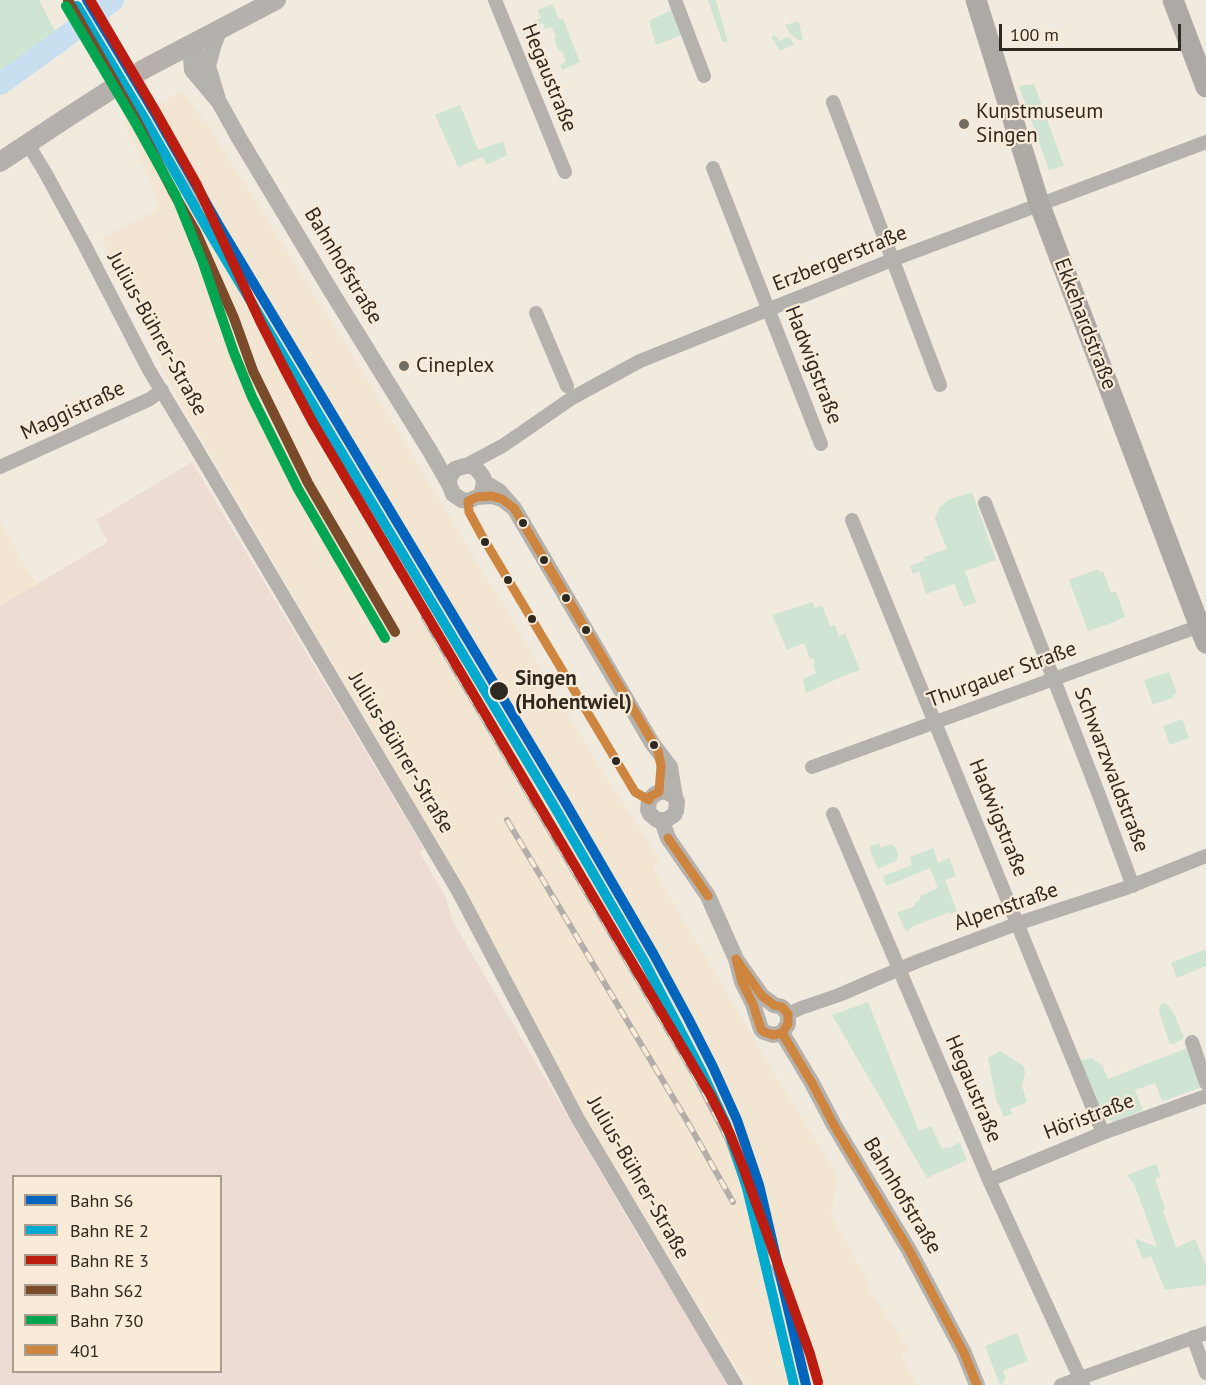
<!DOCTYPE html>
<meta charset="utf-8">
<style>
body{margin:0}
#map{position:relative;width:1206px;height:1385px;overflow:hidden;background:#f1eadf;font-family:"PT Sans",sans-serif}
canvas{display:block}
.legend{position:absolute;left:12px;top:1175px;width:210px;height:198px;box-sizing:border-box;background:#f9ebd7;border:2px solid #a89d8e;margin:0;padding:8px 10px;list-style:none;font-size:18px;color:#2e2921}
.legend li{display:flex;align-items:center;gap:12px;height:30px}
.legend b{width:30px;border:2px solid #a89d8e}
.scale{position:absolute;left:999px;top:24px;width:182px;height:27px;box-sizing:border-box;border:3px solid #2e2921;border-top:0;padding-left:8px;font-size:18px;line-height:21px;white-space:nowrap;color:#2e2921;-webkit-text-stroke:4px #f9ebd7;paint-order:stroke}
</style>
<div id="map">
<canvas width="1206" height="1385"></canvas>
<ul class="legend">
<li><b style="height:8px;background:#0065bd"></b>Bahn S6</li>
<li><b style="height:8px;background:#00a9ce"></b>Bahn RE 2</li>
<li><b style="height:8px;background:#bb1e10"></b>Bahn RE 3</li>
<li><b style="height:8px;background:#7a4b2a"></b>Bahn S62</li>
<li><b style="height:8px;background:#00a651"></b>Bahn 730</li>
<li><b style="height:8px;background:#cd853f"></b>401</li>
</ul>
<div class="scale">100 m</div>
</div>
<script>
const context = document.querySelector('canvas').getContext('2d');
context.lineJoin = 'round';
function fillPath(path, color) {
  context.fillStyle = color;
  context.fill(path, 'evenodd');
}
function shape(rows) {
  const path = new Path2D();
  for (const r of rows) {
    path.moveTo(r[0], r[1]);
    for (let i = 2; i < r.length; i += 2) path.lineTo(r[i], r[i + 1]);
  }
  return path;
}
function strokePath(path, color, width, dash) {
  context.strokeStyle = color;
  context.lineWidth = width;
  context.lineCap = dash ? 'butt' : 'round';
  context.setLineDash(dash || []);
  context.stroke(path);
}
function write(font, color, halo, rows, align = 'center') {
  context.font = font + ' "PT Sans",sans-serif';
  context.lineWidth = 4.5;
  context.setLineDash([]);
  context.textBaseline = 'middle';
  context.strokeStyle = halo;
  context.fillStyle = color;
  for (const [text, x, y, turn = 0] of rows) {
    context.save();
    context.translate(x, y);
    context.rotate((+turn || 0) * Math.PI / 180);
    context.textAlign = isNaN(turn) ? turn : align;
    if (halo) context.strokeText(text, 0, 0);
    context.fillText(text, 0, 0);
    context.restore();
  }
}
fillPath(shape([
 [182,91,210,128,358,364,473,556,499,597,597,763,660,860,653,868,779,1081,838,1176,831,1215,870,1284,867,1287,909,1350,901,1356,918,1385,747,1385,574,1100,524,1013,474,906,174,392,102,238,157,210,158,204,148,175,124,123],
 [0,520,24,565,37,584,0,606]
]), '#f2e5d1');
fillPath(shape([
 [192,462,424,849,420,853,446,898,453,922,645,1248,685,1310,728,1385,0,1385,0,606,108,542,96,520],
 [14,1176,220,1176,220,1372,14,1372]
]), '#ecdcd3');
fillPath(shape([
 [0,0,39,0,54,29,57,43,0,84],
 [708,0,716,0,728,43,722,41],
 [553,4,559,19,563,19,580,62,562,70,560,65,566,62,562,51,559,51,554,39,556,37,552,27,545,29,543,23,536,25,534,21,541,18,537,10],
 [677,7,687,33,656,45,649,21],
 [796,22,799,23,803,40,799,40,791,35,785,25],
 [773,35,776,36,779,41,787,37,790,38,794,44,780,51,772,38],
 [1034,84,1064,166,1049,170,1019,86],
 [460,105,478,150,503,141,507,155,487,165,483,157,458,167,435,115],
 [972,492,996,560,965,571,976,602,964,607,954,584,926,594,919,571,913,574,910,566,925,560,924,557,947,549,935,519,939,508,948,500],
 [1098,569,1100,573,1103,571,1111,593,1116,591,1125,617,1117,620,1117,621,1088,631,1069,580],
 [813,602,815,608,822,606,830,626,835,625,839,637,845,633,860,670,848,674,806,693,803,679,816,673,813,665,815,663,813,658,810,659,804,643,787,650,772,615],
 [1169,672,1177,693,1173,694,1174,697,1153,705,1144,680],
 [1182,719,1189,738,1170,745,1163,726],
 [879,843,881,848,891,844,895,847,898,853,897,860,878,869,871,854,870,847],
 [933,848,938,863,949,858,956,876,945,880,957,911,951,914,950,912,909,928,910,930,906,931,897,913,915,906,915,902,921,899,920,896,938,888,930,868,886,886,883,876,912,865,910,857],
 [1206,949,1206,966,1177,978,1171,963],
 [868,1002,919,1131,931,1126,942,1149,948,1147,949,1148,960,1142,967,1160,927,1178,832,1015],
 [1164,1003,1169,1006,1175,1016,1184,1038,1174,1044,1170,1044,1161,1018,1159,1010,1161,1005],
 [1187,1048,1202,1087,1162,1101,1155,1083,1135,1090,1143,1110,1114,1122,1103,1117,1079,1061,1092,1058,1102,1065,1108,1079],
 [1000,1051,1024,1066,1025,1073,1022,1086,1027,1102,1010,1109,1012,1114,1004,1117,996,1099,988,1058],
 [1156,1164,1161,1177,1155,1179,1165,1209,1163,1211,1176,1248,1198,1237,1195,1239,1206,1266,1206,1285,1165,1290,1151,1256,1143,1259,1134,1238,1157,1247,1135,1186,1127,1175],
 [1017,1333,1028,1361,1003,1371,1006,1378,1001,1385,1000,1385,985,1346]
]), '#cfe4d2');
strokePath(shape([
 [0,84,57,43,113,0]
]), '#c8dff0', 22);
strokePath(shape([
 [107,92,144,69]
]), '#cac3b9', 20, [20, 10]);
strokePath(shape([
 [495,0,565,172],
 [675,0,704,76],
 [833,102,940,385],
 [28,144,46,174,83,242,149,370,196,448,458,891,578,1119,736,1385],
 [713,168,821,444],
 [536,313,567,386],
 [465,466,504,445,572,398,640,361,892,260,1206,142],
 [0,467,150,399,162,390],
 [985,503,1099,795,1133,886],
 [852,520,1103,1133],
 [812,767,1205,624],
 [833,814,989,1180,1083,1385],
 [788,1014,801,1008,839,995,918,961,1019,923,1126,888,1206,856],
 [1192,1042,1206,1083],
 [989,1180,1103,1133,1206,1096],
 [1193,1337,1206,1373],
 [1061,1385,1206,1333]
]), '#b5b2ae', 14);
strokePath(shape([
 [190,46,192,70,219,102,239,138,331,291,430,451,449,484,453,494,462,500,468,501,477,497,492,496,502,499,514,508],
 [190,46,208,66,218,99],
 [208,66,214,44,220,29],
 [484,482,499,491,514,508,652,743,670,767,675,797,677,802,676,811,674,815,666,820,657,820,650,814,648,810,649,800,655,794,663,791,667,792,675,797],
 [449,484,449,478,455,469,465,466,471,466,476,468,483,477,484,482,482,492],
 [662,821,668,838,708,896,736,959,762,996,774,1005,782,1007,788,1014,788,1024,782,1033,773,1035,764,1032,761,1029,753,1004,742,982,736,959],
 [782,1033,812,1083,834,1125,909,1250,964,1353,977,1385]
]), '#b5b2ae', 16);
strokePath(shape([
 [144,69,276,0],
 [0,162,68,117,107,92]
]), '#b5b0ab', 20);
strokePath(shape([
 [976,0,1039,203,1206,643],
 [1173,0,1206,87]
]), '#aea9a4', 21);
const rail = shape([
 [165,150,199,207,231,268],
 [424,618,697,1080,727,1138,740,1173,786,1300],
 [507,820,687,1121,733,1202]
]);
strokePath(rail, '#b3aea9', 6);
strokePath(rail, '#f9ebd7', 4, [11]);
strokePath(shape([
 [544,560,658,751],
 [649,800,635,792,482,536,469,512,468,501,477,497,492,496,502,499,514,508,658,751],
 [649,800,651,796,659,792,661,766,658,751],
 [668,838,708,896],
 [668,838,708,896],
 [736,959,762,996,774,1005,782,1007,788,1014,788,1024,782,1033,773,1035,764,1032,761,1029,753,1004,742,982,736,959],
 [782,1033,812,1083,834,1125,909,1250,964,1353,977,1385]
]), '#cd853f', 9);
strokePath(shape([
 [87,0,156,115,218,224,564,800,654,955,688,1018,713,1067,737,1120,759,1185,806,1385]
]), '#0065bd', 10);
strokePath(shape([
 [77,6,146,121,208,230,554,806,644,961,677,1024,702,1072,726,1124,747,1188,794,1385]
]), '#00a9ce', 10);
strokePath(shape([
 [90,0,156,112,197,185,260,321,285,370,312,421,711,1096,730,1134,743,1167,810,1354,818,1382]
]), '#bb1e10', 10);
strokePath(shape([
 [68,0,138,123,173,192,196,232,234,318,253,371,308,483,395,632]
]), '#7a4b2a', 10);
strokePath(shape([
 [66,6,136,124,176,196,203,263,234,353,252,397,298,489,385,638]
]), '#00a651', 10);
for (const [x, y, r, color] of [
 [964,124,6,"#726d64"],
 [404,366,6,"#726d64"],
 [523,523,5,"#2e2921"],
 [485,542,5,"#2e2921"],
 [544,560,5,"#2e2921"],
 [508,580,5,"#2e2921"],
 [566,598,5,"#2e2921"],
 [532,619,5,"#2e2921"],
 [586,630,5,"#2e2921"],
 [499,691,10,"#2e2921"],
 [654,745,5,"#2e2921"],
 [616,761,5,"#2e2921"]
]) {
  const dot = new Path2D();
  dot.arc(x, y, r, 0, 2 * Math.PI);
  context.fillStyle = color;
  context.fill(dot);
  strokePath(dot, '#f9ebd7', 2);
}
write('21px', '#2e2921', '#f9ebd7', [
 ["Hegaustraße",549,78,68],
 ["Erzbergerstraße",840,259,-22],
 ["Bahnhofstraße",343,266,59],
 ["Ekkehardstraße",1085,324,69],
 ["Julius-Bührer-Straße",157,334,61],
 ["Hadwigstraße",813,365,69],
 ["Maggistraße",73,411,-25],
 ["Thurgauer Straße",1002,675,-20],
 ["Julius-Bührer-Straße",401,753,59],
 ["Schwarzwaldstraße",1111,770,69],
 ["Hadwigstraße",998,818,68],
 ["Alpenstraße",1006,907,-19],
 ["Hegaustraße",973,1089,67],
 ["Höristraße",1089,1117,-21],
 ["Julius-Bührer-Straße",638,1178,60],
 ["Bahnhofstraße",902,1196,59]
]);
write('21px', '#2e2921', '#f9ebd7', [
 ["Kunstmuseum",976,112],
 ["Singen",976,136],
 ["Cineplex",416,366]
], 'left');
write('bold 21px', '#2e2921', '#f9ebd7', [
 ["Singen",515,679],
 ["(Hohentwiel)",515,703]
], 'left');
</script>
